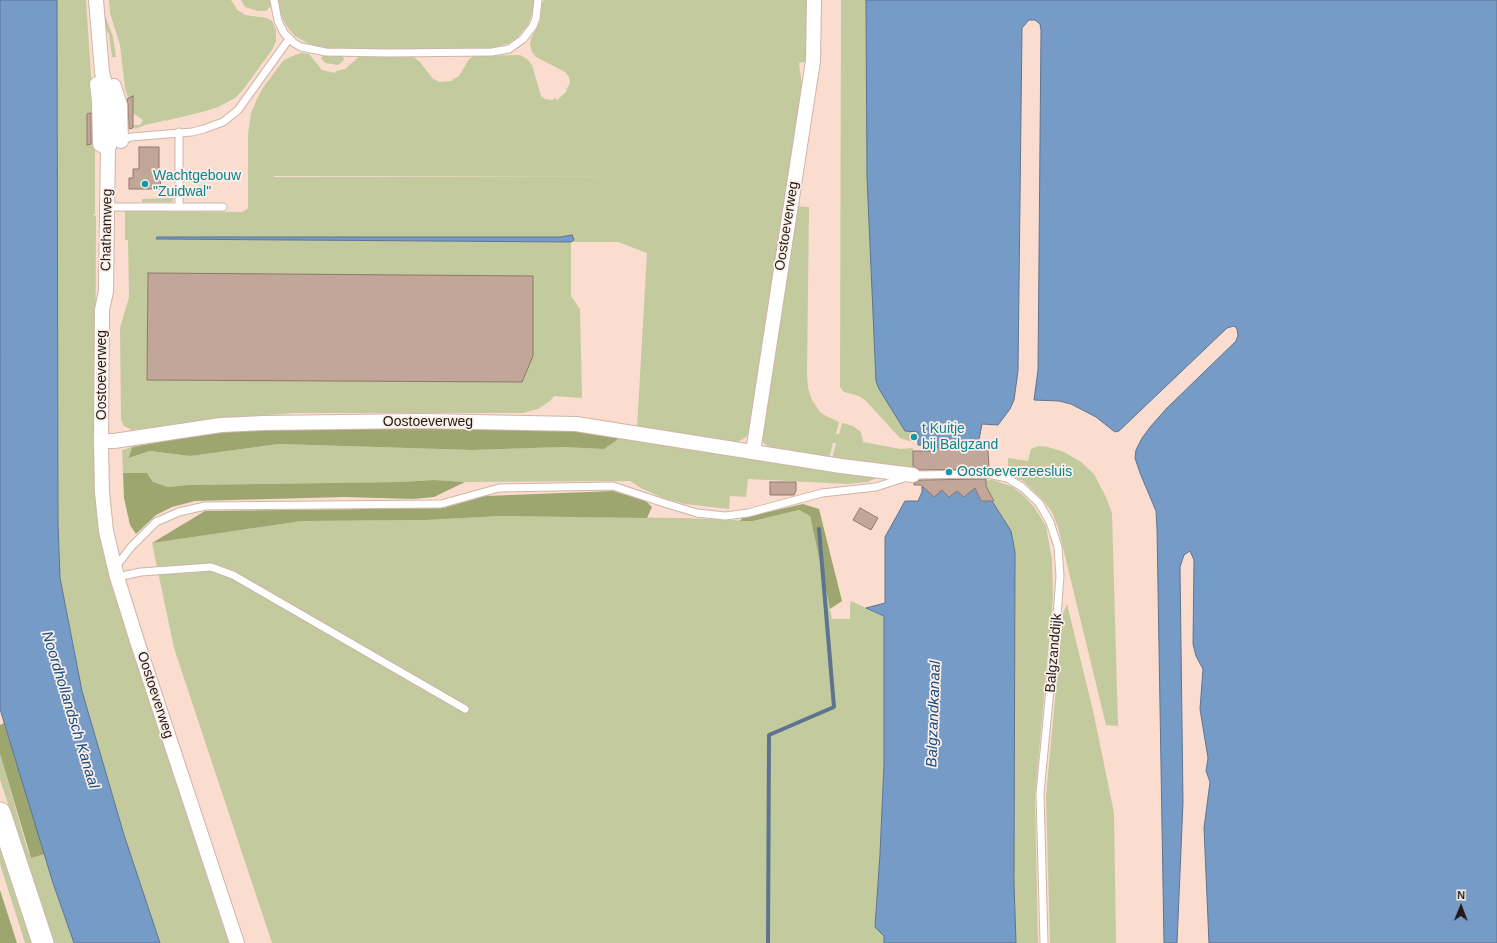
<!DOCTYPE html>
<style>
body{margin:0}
#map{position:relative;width:1497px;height:943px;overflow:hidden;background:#fbddd0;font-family:Arial,sans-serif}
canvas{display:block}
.north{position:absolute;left:1441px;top:887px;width:40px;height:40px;-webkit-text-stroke:3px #fbefe9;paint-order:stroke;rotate:1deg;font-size:11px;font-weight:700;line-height:16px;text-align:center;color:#251a16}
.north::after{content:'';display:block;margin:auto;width:14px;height:18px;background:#251a16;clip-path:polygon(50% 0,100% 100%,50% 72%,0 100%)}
</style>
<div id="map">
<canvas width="1497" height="943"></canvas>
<div class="north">N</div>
</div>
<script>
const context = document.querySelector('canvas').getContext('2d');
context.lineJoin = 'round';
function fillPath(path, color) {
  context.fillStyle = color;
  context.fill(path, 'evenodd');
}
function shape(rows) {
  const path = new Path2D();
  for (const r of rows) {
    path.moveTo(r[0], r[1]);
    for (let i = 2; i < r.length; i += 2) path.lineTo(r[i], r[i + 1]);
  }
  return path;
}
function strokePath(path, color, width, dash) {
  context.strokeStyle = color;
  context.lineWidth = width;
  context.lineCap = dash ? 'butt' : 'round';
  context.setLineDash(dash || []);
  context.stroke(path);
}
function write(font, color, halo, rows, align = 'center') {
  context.font = font + ' Arial,sans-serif';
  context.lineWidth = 3.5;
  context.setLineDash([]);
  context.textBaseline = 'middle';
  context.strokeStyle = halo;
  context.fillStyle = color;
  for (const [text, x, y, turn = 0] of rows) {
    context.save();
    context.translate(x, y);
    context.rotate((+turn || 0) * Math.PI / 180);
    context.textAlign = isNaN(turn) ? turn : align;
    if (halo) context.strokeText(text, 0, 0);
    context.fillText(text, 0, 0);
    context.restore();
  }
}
fillPath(shape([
 [57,0,86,0,95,136,95,214,93,214,93,215,96,216,95,466,99,532,112,587,229,943,160,943,124,835,82,691,60,578,58,523],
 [109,0,231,0,238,11,239,11,245,15,267,18,272,21,276,30,276,41,272,50,242,91,235,98,218,107,206,111,165,121,164,119,163,121,145,125,135,129,135,127,133,127,133,125,140,125,143,120,133,113,125,88,120,45,110,13],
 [241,0,270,0,271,6,266,11,257,11,245,7],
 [277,0,535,0,533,11,528,25,518,37,509,43,494,48,412,50,332,49,309,44,295,36,288,28,282,18],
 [544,0,809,0,809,61,799,63,803,93,751,430,746,437,738,442,730,443,637,428,647,253,618,242,571,242,571,296,580,309,582,398,554,396,550,401,538,409,523,413,295,413,239,417,132,430,124,426,121,420,120,328,129,297,128,240,125,240,125,211,242,212,246,210,248,208,248,134,251,113,257,99,262,89,283,61,290,57,301,53,309,54,322,70,335,73,336,71,345,69,361,55,412,56,420,62,433,79,440,82,452,81,452,80,459,76,469,59,474,56,520,55,527,59,532,65,541,96,545,99,552,100,555,98,557,100,567,91,566,90,570,83,569,77,565,72,536,57,532,52,530,45,531,38,540,22,542,3],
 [274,176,636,176,274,177],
 [572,235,574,240,571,242,157,239,560,237],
 [841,0,934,0,905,430,913,431,913,436,916,436,916,431,918,431,918,440,909,441,900,438,866,401,859,396,844,392,840,387],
 [103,10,113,37,116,57,112,57,109,34,102,23],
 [323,55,342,56,344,59,343,61,338,65,325,63,321,58],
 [173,196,173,200,172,202,142,202,142,199,173,198],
 [794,206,809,207,807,375,808,388,812,400,820,412,826,416,839,422,836,434,839,434,842,423,843,423,853,426,858,430,861,432,863,442,901,449,913,448,913,469,832,459,836,443,833,443,829,459,769,448,761,440],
 [620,438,877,478,867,482,848,484,748,479,746,497,730,496,729,509,685,504,663,498,641,488,630,481,465,482,434,480,400,482,187,485,168,487,153,482,147,473,123,473,122,450,132,447,130,458,150,451,190,456,279,444,472,450,563,447,604,449],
 [1038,446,1048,447,1064,452,1081,462,1094,474,1106,497,1112,513,1118,726,1106,725,1058,527,1052,512,1042,499,1023,481,993,468,1008,469,1008,458,1028,461,1031,449],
 [993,480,1013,487,1024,496,1034,507,1046,526,1052,560,1053,597,1035,796,1038,943,1016,943,1014,883,1015,552,1011,531,980,481],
 [799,510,810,516,832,619,850,619,850,605,851,601,884,616,884,764,880,854,875,927,884,936,884,943,272,943,174,648,152,543,302,521,426,520,501,516,683,518,753,521],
 [1067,604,1094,715,1114,813,1116,943,1050,943,1046,796,1063,613],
 [0,754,26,845,31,858,45,854,53,883,74,943,52,943,0,779],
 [0,845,34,943,25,943,0,864]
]), '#c2ca9e');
fillPath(shape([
 [435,426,580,430,620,438,604,449,563,447,472,450,279,444,190,456,150,451,129,458,132,447,205,434,264,429],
 [123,473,147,473,153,482,168,487,187,485,400,482,434,480,465,482,434,497,413,499,344,497,195,501,172,507,156,515,136,534,130,525,124,498],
 [613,491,646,501,652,507,647,518,501,516,426,520,302,521,152,543,205,511,444,508,485,496],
 [803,504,819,509,842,601,830,609,810,516,799,510,753,521,740,521,742,518],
 [4,723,45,854,31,858,0,754,0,725],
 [0,890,17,943,0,943]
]), '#9da66f');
const water = shape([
 [0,0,57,0,58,523,60,578,82,691,124,835,160,943,74,943,53,883,0,709,0,0],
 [866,0,1497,0,1497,943,1209,943,1204,828,1210,782,1206,771,1208,758,1200,709,1203,669,1196,656,1193,644,1194,560,1190,551,1184,555,1180,567,1183,802,1177,943,1164,943,1157,529,1156,511,1140,473,1135,458,1136,450,1142,438,1151,426,1167,408,1236,341,1238,335,1237,329,1234,326,1227,328,1119,431,1115,432,1096,417,1071,404,1059,401,1034,400,1038,370,1041,30,1040,24,1035,20,1029,20,1022,28,1018,371,1014,400,1010,409,998,425,982,424,977,450,967,450,966,445,964,451,952,451,951,446,949,450,937,451,936,446,935,451,923,451,922,445,918,445,918,432,905,431,879,389,876,381,867,177,866,0],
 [572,235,574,240,571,242,156,239,157,237,560,237,572,235],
 [922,487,932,487,934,497,937,493,947,487,947,494,949,497,952,493,962,487,963,496,964,497,967,493,977,487,992,501,1011,531,1015,552,1014,883,1016,943,884,943,884,936,875,927,880,854,884,764,884,616,866,608,885,603,885,537,905,501,918,501,922,492,922,487]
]);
fillPath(water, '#759bc6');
strokePath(water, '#5d7491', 1);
strokePath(shape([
 [768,943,769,735,834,707,819,529]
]), '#5d7491', 4);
const building = shape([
 [133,96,133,128,129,129,128,105,127,99,133,96],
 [91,113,91,144,87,145,87,114,91,113],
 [139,147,159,147,159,178,161,178,160,189,129,189,129,178,133,178,133,169,139,169,139,147],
 [148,273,533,276,533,356,522,382,147,380,148,273],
 [935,445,942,451,951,446,960,451,966,445,967,450,988,450,989,467,986,467,986,469,920,470,913,466,913,451,933,451,935,445],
 [986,479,986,486,994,501,981,501,975,488,964,497,957,491,949,497,942,490,934,497,921,485,914,485,914,483,920,480,986,479],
 [770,482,796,482,796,491,794,495,770,495,770,482],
 [860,508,878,518,871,530,853,520,860,508]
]);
fillPath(building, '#c1a699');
strokePath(building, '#91776c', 1);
const lane = shape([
 [274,0,278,21,284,33,294,43,301,47,326,52,390,53,492,52,509,49,523,39,533,26,536,18,538,0],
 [179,132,179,207],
 [120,141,131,137,192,132,204,129,223,122,238,110,289,39],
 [108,207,223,207],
 [115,568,131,547,156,522,179,512,205,506,441,504,499,488,613,486,664,503,697,513,725,516,748,513,822,493,876,487,913,475,988,474,1007,478,1022,487,1039,503,1050,522,1058,547,1060,576,1057,616,1040,793,1044,943],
 [117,577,141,572,211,567,233,575,465,709]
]);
const street = shape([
 [96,0,102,72,110,104,110,144,108,149,107,214,106,291,102,310,101,441,102,492,106,531,117,577,137,641,237,943],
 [97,84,99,101,100,144,108,149],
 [114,86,120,105,121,141],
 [101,441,114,441,221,425,264,423,422,421,576,424,841,466,913,475],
 [753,452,813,61,814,0]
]);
const primary = shape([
 [0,813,43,943]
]);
strokePath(lane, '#d0b4a8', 9);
strokePath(street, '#d0b4a8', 16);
strokePath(primary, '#d0b4a8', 23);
strokePath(lane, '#fff', 7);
strokePath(street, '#fff', 14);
strokePath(primary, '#fff', 21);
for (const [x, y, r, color] of [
 [145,184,4,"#0f9aa8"],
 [914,437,4,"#0f9aa8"],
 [949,472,4,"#0f9aa8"]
]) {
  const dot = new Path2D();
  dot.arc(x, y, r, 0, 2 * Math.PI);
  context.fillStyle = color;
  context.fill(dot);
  strokePath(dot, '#fbefe9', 1.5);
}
write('14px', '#0d838f', '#fbefe9', [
 ["Wachtgebouw",153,176],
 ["\"Zuidwal\"",153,192],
 ["t Kuitje",922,429],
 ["bij Balgzand",922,445],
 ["Oostoeverzeesluis",957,472]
], 'left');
write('14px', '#251a16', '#fbefe9', [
 ["Oostoeverweg",787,226,-81],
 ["Chathamweg",107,230,-89],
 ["Oostoeverweg",102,375,-90],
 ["Oostoeverweg",428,422],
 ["Balgzanddijk",1054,653,-85],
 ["Oostoeverweg",155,695,72]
]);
write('italic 15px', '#144b82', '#fbefe9', [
 ["Noordhollandsch Kanaal",70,710,73],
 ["Balgzandkanaal",934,714,-88]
]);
</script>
